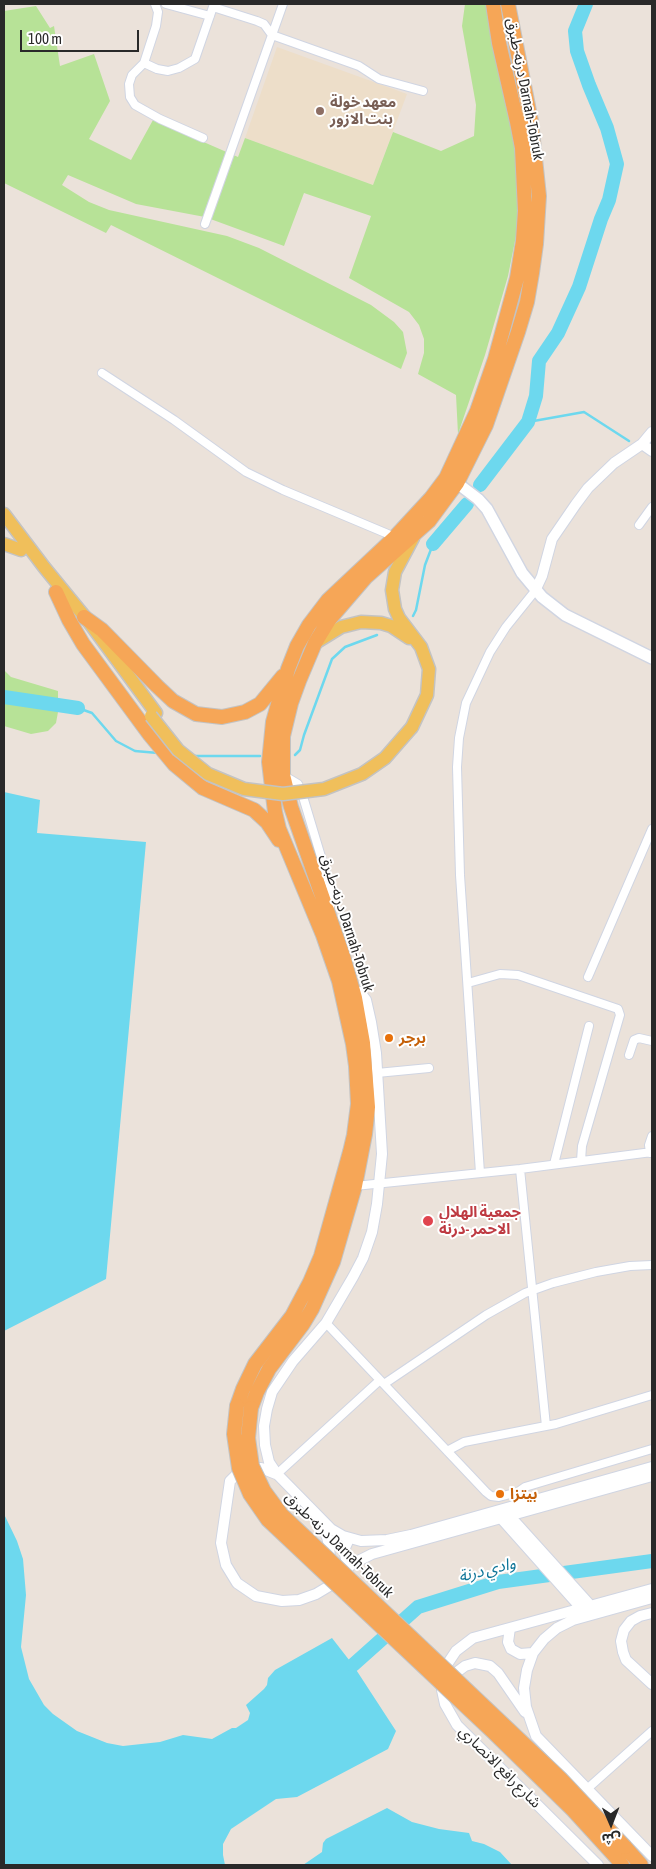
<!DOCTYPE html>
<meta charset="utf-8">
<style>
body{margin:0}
#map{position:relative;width:656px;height:1869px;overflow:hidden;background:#ebe2da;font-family:"Asap Condensed","Noto Sans Arabic",sans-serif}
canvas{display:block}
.frame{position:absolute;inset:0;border:5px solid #292929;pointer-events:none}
.north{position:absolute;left:586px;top:1799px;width:50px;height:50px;-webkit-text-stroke:4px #fff;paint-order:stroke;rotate:179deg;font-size:14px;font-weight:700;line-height:20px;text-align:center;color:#292929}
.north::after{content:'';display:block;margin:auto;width:18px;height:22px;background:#292929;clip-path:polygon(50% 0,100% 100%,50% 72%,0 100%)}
.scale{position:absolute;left:20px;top:30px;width:119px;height:22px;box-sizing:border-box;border:2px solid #292929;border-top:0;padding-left:6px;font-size:15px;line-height:18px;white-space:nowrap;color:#292929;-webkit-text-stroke:4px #fff;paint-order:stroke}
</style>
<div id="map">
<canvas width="656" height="1869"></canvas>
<div class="frame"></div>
<div class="north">ش</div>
<div class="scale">100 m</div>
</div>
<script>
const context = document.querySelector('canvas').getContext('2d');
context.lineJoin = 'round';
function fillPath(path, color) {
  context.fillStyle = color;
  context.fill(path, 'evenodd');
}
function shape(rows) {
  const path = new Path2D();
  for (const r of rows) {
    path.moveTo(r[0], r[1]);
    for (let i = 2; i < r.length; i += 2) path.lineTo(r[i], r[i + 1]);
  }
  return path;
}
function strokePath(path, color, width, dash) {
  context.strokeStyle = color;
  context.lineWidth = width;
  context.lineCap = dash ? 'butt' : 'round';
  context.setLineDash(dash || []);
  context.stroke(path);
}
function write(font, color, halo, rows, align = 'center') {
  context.font = font + ' "Asap Condensed","Noto Sans Arabic",sans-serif';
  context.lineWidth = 4;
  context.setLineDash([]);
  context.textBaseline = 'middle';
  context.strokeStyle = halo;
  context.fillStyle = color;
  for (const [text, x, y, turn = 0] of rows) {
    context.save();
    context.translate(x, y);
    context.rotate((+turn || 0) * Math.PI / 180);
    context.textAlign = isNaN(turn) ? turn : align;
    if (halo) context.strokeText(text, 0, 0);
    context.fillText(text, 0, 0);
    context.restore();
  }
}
fillPath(shape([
 [277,47,407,94,373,185,245,138]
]), '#eddec9');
fillPath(shape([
 [465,4,488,4,517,140,521,201,516,236,508,276,485,355,458,434,456,395,418,374,424,353,424,339,419,325,409,312,349,278,371,216,304,193,284,246,205,217,136,204,68,175,62,185,89,202,109,210,227,236,259,248,371,305,394,322,403,332,407,353,401,369,111,225,106,233,4,183,4,11,36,6,50,28,54,26,60,66,94,54,110,101,89,139,131,160,153,120,238,157,245,138,373,185,393,132,441,151,474,136,476,105,462,26],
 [4,670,11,677,58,691,58,712,56,723,48,731,31,734,4,726]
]), '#b7e297');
fillPath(shape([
 [4,792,40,800,37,833,146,842,106,1279,4,1331],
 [4,1514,17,1541,23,1559,26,1595,21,1647,29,1679,44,1705,53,1714,77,1731,107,1743,123,1746,160,1742,183,1735,212,1739,232,1728,236,1728,248,1720,250,1713,246,1705,264,1689,267,1685,268,1678,275,1670,332,1638,353,1665,396,1731,388,1749,297,1797,276,1799,231,1829,223,1844,223,1855,225,1865,4,1865],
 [387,1808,412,1822,439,1829,469,1833,472,1841,484,1844,500,1852,512,1865,303,1865,322,1852,323,1843,326,1839]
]), '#6dd8ee');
strokePath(shape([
 [528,422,584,412,629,441],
 [413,616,416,610,425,565,433,544],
 [78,708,92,713,116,741,135,751,158,753],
 [295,755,300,750,304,735,332,659,345,647,377,635],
 [194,756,260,756]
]), '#6dd8ee', 2.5);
strokePath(shape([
 [480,485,528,422,536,396,539,361,558,333,579,287,601,219,609,200,617,164,607,128,589,85,577,51,575,31,586,4],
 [433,544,467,504],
 [4,697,78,708],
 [353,1665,418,1607,498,1582,652,1561]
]), '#6dd8ee', 14);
const minor = shape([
 [155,4,158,12,156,26,144,63,132,75,129,84,130,97,135,105,160,119,203,138],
 [166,4,210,16],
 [213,7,257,21,264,24,272,35,359,66,379,79,423,91],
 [144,63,157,69,168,71,179,68,195,59,214,4],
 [205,224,283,4],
 [102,373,174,420,246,472,283,490,395,537],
 [639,525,652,507],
 [283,775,298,784,301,790,331,890,331,904,328,909],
 [588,977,652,829],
 [468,983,500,974,518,975,618,1009,620,1015,582,1146,581,1161],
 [629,1055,634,1040,639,1038,652,1041],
 [377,1073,429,1068],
 [650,1153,649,1145,652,1136],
 [554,1164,589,1026],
 [520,1169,546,1426],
 [480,1173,460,875,457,767,459,738,466,703,490,652,506,627,535,591],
 [355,1186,520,1169,652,1152],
 [326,1323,486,1492,491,1496,499,1497,518,1492,525,1487,652,1449],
 [384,1384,486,1315,525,1293,553,1283,596,1272,630,1266,652,1265],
 [447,1451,464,1442,556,1424,652,1395],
 [277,1474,380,1380],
 [587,1789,652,1731]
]);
const tertiary = shape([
 [642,444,652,451],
 [535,591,542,576,552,539,576,504,588,488,614,463,642,444,652,432],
 [353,991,360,992,366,1000,371,1022,376,1053,382,1154,377,1204,372,1232,363,1258,353,1277,326,1323,293,1361,272,1392,267,1409,264,1426,265,1445,269,1462,277,1474,331,1529,343,1536,361,1541,387,1540,411,1535,652,1467],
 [276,1474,261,1468,249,1469,238,1473,230,1481,221,1543,226,1565,237,1583,256,1596,282,1601,299,1600,316,1594,331,1585,352,1564,372,1554,652,1476],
 [508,1514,591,1606],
 [499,1516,581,1608],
 [323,1522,328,1541,331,1564],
 [349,1539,344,1550,346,1559,352,1564],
 [652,1598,573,1620,557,1628,544,1639,533,1653,527,1670,524,1688,526,1707,536,1736,652,1856],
 [652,1613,640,1616,631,1621,624,1630,621,1641,623,1652,626,1660,652,1684],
 [510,1628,508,1642,511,1649,520,1654,533,1653],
 [451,1682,457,1672,465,1666,475,1663,490,1666,498,1673,525,1712],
 [598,1865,457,1725,445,1704,442,1690,443,1676,448,1663,456,1651,473,1638,652,1589]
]);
const secondary = shape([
 [457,483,478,499,487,509,522,573,542,597,565,615,652,658]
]);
const primary = shape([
 [4,514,44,567,89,622,156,713],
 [4,544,21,550],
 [315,643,341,627,361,622,381,623,391,626,409,638],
 [412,727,427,695,429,669,421,647,399,618,395,609,392,590,395,572,413,538]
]);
const trunk = shape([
 [56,592,69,620,83,644,150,735,174,764,203,788,254,810,267,822,279,840],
 [84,617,102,630,157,686,173,701,196,714,222,717,245,712,260,704,283,676],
 [237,1406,243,1389,255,1364,292,1316,310,1282,321,1256,350,1152,354,1135,358,1104,356,1066,353,1044,339,981,323,935,279,829,275,812,269,762,273,722,288,669,297,646,309,625,328,600,395,537,431,498,446,478,477,411,495,359,517,278,523,241,525,211,522,148,517,122,499,43,493,4],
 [251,1408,257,1392,269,1369,303,1324,312,1309,333,1262,355,1186,365,1134,368,1107,363,1043,355,998,343,956,291,807,283,775,283,736,291,703,299,681,315,643,329,620,366,577,429,521,457,483,486,425,518,332,527,302,532,273,536,244,539,196,531,121,508,4],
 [625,1847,641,1865],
 [615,1856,622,1865]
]);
strokePath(minor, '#d0d5e2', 10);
strokePath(tertiary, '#d0d5e2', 12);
strokePath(secondary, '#d0d5e2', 14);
strokePath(primary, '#c3c3c3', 15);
strokePath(trunk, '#c3c3c3', 16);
strokePath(minor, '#fff', 8);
strokePath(tertiary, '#fff', 10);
strokePath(secondary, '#fff', 11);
strokePath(primary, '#f0bf5b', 12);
strokePath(trunk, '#f6a657', 14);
const primaryBridge = shape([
 [151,716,178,750,208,774,244,789,283,794,324,789,362,774,385,758,412,727]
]);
const trunkBridge = shape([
 [237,1406,234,1434,239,1468,250,1494,268,1520,492,1731,573,1810,615,1856],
 [251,1408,248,1438,252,1466,264,1491,281,1514,560,1778,625,1847]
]);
strokePath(primaryBridge, '#c3c3c3', 15, []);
strokePath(trunkBridge, '#c3c3c3', 16, []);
strokePath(primaryBridge, '#f0bf5b', 12);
strokePath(trunkBridge, '#f6a657', 14);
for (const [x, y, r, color] of [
 [320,111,5,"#8d6e63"],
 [389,1038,5,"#e8710a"],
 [428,1221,6,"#e0444e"],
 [500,1494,5,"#e8710a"]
]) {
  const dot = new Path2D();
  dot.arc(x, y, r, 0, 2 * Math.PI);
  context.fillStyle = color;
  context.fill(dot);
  strokePath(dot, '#fff', 2);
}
write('15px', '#292929', '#fff', [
 ["درنه-طبرق Darnah-Tobruk",525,89,79],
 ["درنه-طبرق Darnah-Tobruk",347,923,72],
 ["درنه-طبرق Darnah-Tobruk",339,1545,44],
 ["شارع رافع الانصاري",500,1767,45]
]);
write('bold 15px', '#785e54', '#fff', [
 ["معهد خولة",330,102],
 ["بنت الازور",330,119]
], 'left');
write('bold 15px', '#c56008', '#fff', [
 ["برجر",399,1038],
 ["بيتزا",510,1494]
], 'left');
write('bold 15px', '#be3a42', '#fff', [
 ["جمعية الهلال",439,1212],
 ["الاحمر -درنة",439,1229]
], 'left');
write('italic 16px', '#0e7598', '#fff', [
 ["وادي درنة",487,1570,-14]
]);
</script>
